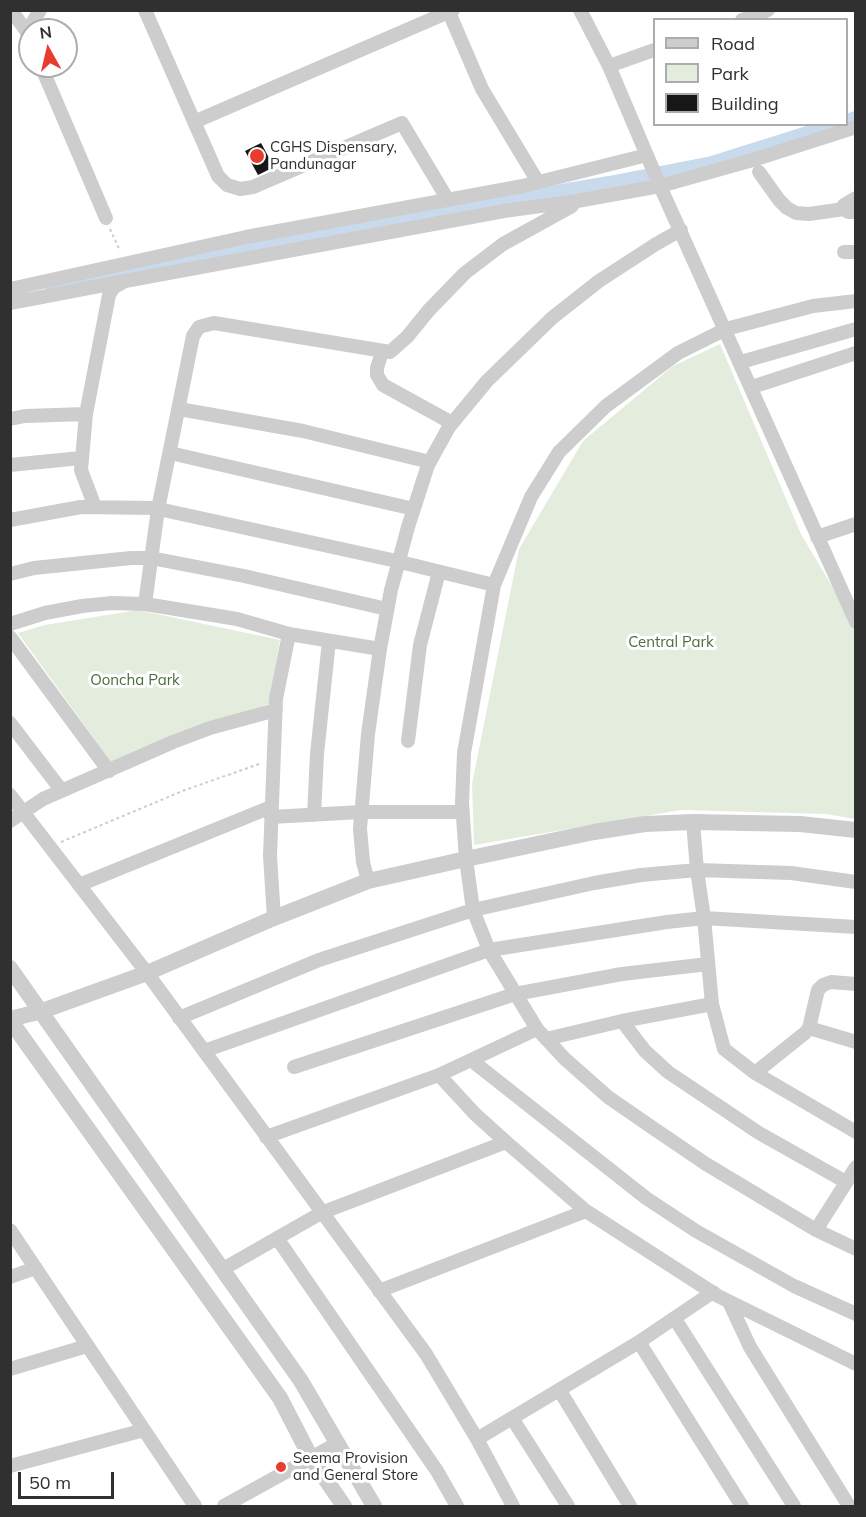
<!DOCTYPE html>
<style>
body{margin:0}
#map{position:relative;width:866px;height:1517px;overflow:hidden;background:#fff;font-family:Mulish,sans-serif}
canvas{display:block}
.frame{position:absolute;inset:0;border:12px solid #303030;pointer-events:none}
.legend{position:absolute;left:653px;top:18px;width:195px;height:108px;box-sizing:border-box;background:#fff;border:2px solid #acacac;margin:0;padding:8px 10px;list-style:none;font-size:18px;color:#303030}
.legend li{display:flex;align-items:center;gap:12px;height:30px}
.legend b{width:30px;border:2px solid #acacac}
.north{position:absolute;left:18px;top:18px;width:60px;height:60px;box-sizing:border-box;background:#fff;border:2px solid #acacac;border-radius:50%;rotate:352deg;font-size:16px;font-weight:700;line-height:24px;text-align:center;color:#303030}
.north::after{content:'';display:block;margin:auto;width:21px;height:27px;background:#e93c2f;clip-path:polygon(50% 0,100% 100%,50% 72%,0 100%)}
.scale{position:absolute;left:18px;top:1472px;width:96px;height:27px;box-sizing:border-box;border:3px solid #303030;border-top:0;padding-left:8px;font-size:18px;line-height:21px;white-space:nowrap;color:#303030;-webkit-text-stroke:4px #fff;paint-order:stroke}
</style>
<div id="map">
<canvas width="866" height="1517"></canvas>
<div class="frame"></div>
<ul class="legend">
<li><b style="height:8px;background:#cdcdcd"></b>Road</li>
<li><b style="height:16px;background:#e4eddd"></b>Park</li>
<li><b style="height:16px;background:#171717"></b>Building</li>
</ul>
<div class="north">N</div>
<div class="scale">50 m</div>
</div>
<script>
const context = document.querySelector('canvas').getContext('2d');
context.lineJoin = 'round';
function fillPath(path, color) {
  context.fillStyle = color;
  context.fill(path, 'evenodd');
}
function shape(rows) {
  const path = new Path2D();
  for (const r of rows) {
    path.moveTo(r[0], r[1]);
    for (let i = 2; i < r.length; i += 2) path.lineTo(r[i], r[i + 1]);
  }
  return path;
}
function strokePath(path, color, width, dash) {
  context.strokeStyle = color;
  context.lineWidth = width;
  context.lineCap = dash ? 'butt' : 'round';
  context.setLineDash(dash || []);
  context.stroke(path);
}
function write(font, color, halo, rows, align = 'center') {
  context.font = font + ' Mulish,sans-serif';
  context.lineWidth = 6;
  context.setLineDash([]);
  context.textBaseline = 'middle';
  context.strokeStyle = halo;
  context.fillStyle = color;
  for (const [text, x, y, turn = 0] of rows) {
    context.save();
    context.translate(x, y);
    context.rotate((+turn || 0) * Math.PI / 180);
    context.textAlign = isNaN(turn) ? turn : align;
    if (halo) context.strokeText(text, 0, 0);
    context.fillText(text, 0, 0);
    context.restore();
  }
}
fillPath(shape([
 [720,344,801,534,855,625,855,819,826,814,681,810,474,845,472,784,519,549,583,441,673,366],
 [138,610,280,640,269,704,111,762,18,633,45,625]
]), '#e4eddd');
strokePath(shape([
 [846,121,856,118],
 [51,286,444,211,609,183,712,163,836,124]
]), '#c9daed', 14);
fillPath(shape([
 [261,143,274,167,258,175,245,151]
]), '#171717');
strokePath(shape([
 [110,229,120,251],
 [61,842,185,790,262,763]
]), '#cdcdcd', 2, [3, 3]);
strokePath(shape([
 [11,10,27,32,30,40],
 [145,10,218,176,227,185,240,189,253,187,402,123,448,200],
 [448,10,482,89,538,182],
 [580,10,609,66,660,186,856,622],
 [742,20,768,10],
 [27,32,40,10],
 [41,66,106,218],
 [609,66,654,50],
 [194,122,453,10],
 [759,172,779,200,787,208,796,213,809,214,844,209],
 [856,198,844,205,844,209,848,212,856,212],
 [844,252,856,252],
 [10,289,246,237,523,186,647,155],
 [856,301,813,306,726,329,678,353,606,406,559,452,531,497,494,585,464,753,462,803,466,859,473,910,489,950,537,1029,565,1059,608,1097,650,1126,706,1164,816,1230,856,1249],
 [10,303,120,282],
 [382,352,377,368,377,375,383,385,452,423],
 [741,362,856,329],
 [752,387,856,353],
 [179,409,303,431,430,462],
 [86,414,109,295,113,288,125,281,504,211,577,201,660,186,753,160,856,127],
 [10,419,25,416,86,414,81,470,95,507],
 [170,453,414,509],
 [10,465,81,458],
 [10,520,81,507,154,508,392,560,494,585],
 [817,537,856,524],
 [10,574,34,568,131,558,151,558,244,576,387,609],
 [10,624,45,613,82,606,112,603,145,604],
 [289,634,237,619,145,604,158,509,193,336,199,327,214,323,390,352,407,337,429,310,465,273,503,244,572,206],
 [10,637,109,771],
 [10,723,62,791],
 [408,741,420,645,439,572],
 [10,795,147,973,426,1354,477,1439,513,1506],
 [314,815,317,754,329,641],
 [271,817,361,812,463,812],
 [10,821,43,799,173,742,210,728,276,710],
 [693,822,697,870,704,918,712,1004,724,1049,755,1073,856,1132],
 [368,881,363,862,360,829,368,734,380,649],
 [79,885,271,807],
 [274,918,270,856,276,699,289,634,380,649,391,590,408,527,428,465,449,427,487,381,552,318,599,281,656,244,681,230],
 [179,1018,319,960,473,910,594,883,641,875,697,870,791,873,856,882],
 [622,1021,645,1051,668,1072,759,1133,846,1182],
 [809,1028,856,1042],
 [546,1039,622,1021,712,1004],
 [204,1051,489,950,667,922,704,918,856,927],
 [471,1060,646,1198,696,1231,794,1286,856,1314],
 [294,1067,515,994,622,974,708,964],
 [755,1073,805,1033,809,1028,818,990,823,985,831,982,856,984],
 [439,1075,537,1029],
 [266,1137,439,1075,475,1114,506,1142,586,1211,718,1296,856,1364],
 [10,1230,195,1506],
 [816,1230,856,1167],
 [277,1238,437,1471,457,1506],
 [223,1269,321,1213,506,1142],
 [10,1277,36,1268],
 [379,1291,586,1211],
 [729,1302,750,1347,849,1506],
 [675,1319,794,1506],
 [639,1342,742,1506],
 [10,1369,87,1346],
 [560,1391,630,1506],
 [512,1418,568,1506],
 [477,1439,639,1342,713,1292],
 [10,1466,144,1430],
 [224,1506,338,1443]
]), '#cdcdcd', 14);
strokePath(shape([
 [10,968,301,1381,374,1506],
 [10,1019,42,1011,147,973,274,918,368,881,466,859,594,832,645,824,693,822,800,824,856,830],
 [10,1020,280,1398,311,1458,344,1506]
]), '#cdcdcd', 16);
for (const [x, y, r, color] of [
 [257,156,8,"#e93c2f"],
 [281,1467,6,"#e93c2f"]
]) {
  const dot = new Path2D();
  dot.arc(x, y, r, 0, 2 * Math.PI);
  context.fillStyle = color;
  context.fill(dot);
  strokePath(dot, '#fff', 2);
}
write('15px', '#303030', '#fff', [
 ["CGHS Dispensary,",270,147],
 ["Pandunagar",270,164],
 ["Seema Provision",293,1458],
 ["and General Store",293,1475]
], 'left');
write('15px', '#4c6d3c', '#fff', [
 ["Central Park",671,642],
 ["Ooncha Park",135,680]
]);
</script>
